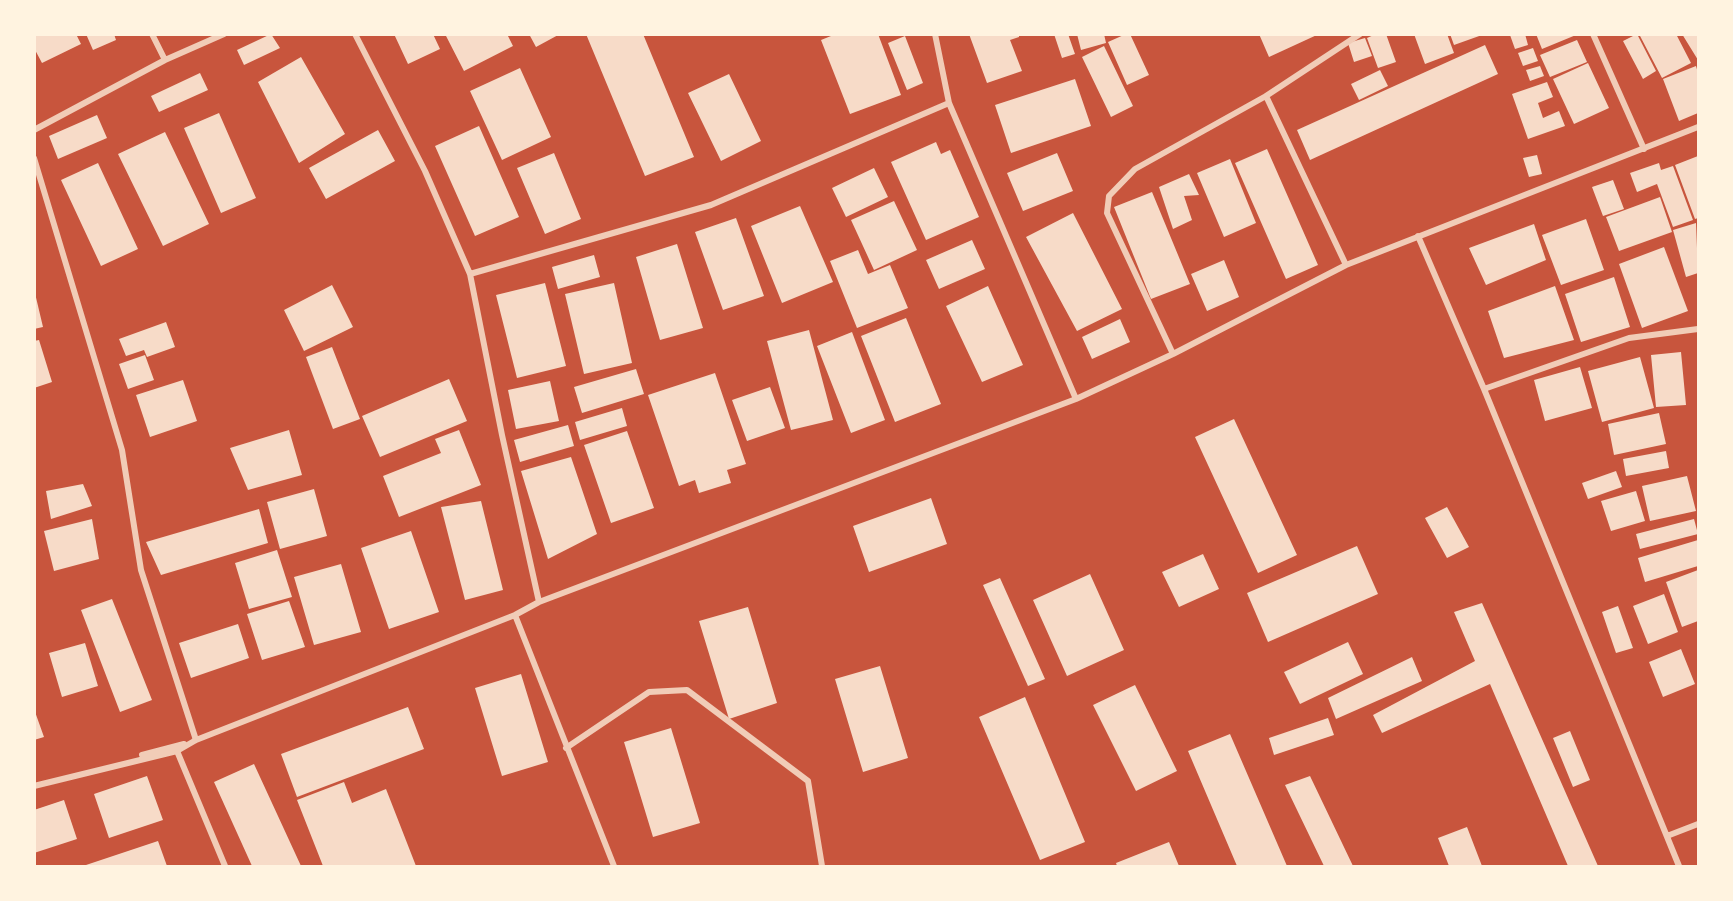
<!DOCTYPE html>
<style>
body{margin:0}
#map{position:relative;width:1733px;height:901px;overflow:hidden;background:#c8553d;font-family:Karla,sans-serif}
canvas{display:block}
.frame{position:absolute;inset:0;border:36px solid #fff3e0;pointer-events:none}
</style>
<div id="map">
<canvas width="1733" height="901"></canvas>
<div class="frame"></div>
</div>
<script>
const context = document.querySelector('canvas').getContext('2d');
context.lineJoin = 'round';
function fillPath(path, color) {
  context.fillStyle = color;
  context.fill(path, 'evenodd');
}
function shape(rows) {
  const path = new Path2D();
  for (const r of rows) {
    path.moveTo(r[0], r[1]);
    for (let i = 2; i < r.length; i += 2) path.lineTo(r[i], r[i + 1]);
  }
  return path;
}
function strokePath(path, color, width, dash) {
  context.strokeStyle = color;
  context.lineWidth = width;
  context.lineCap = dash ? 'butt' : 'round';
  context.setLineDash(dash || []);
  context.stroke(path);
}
fillPath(shape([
 [34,34,76,34,81,44,42,63,34,48],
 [86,34,114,34,116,40,93,50],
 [271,34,280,48,244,65,237,50],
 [394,34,433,34,440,49,408,64],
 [445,34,507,34,513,46,464,71],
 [529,34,560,34,536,47],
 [586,34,643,34,694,157,645,176],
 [836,34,878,34,901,95,850,114,821,40],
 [969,34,1019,34,1019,37,1010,40,1022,71,987,83],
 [1054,34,1068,34,1075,54,1062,58],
 [1077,34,1104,34,1106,43,1081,50],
 [1126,34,1130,34,1149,75,1127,85,1108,42],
 [1259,34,1319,34,1269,57],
 [1376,34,1386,34,1396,62,1378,68,1367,38],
 [1414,34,1447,34,1454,53,1425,64],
 [1450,34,1482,34,1482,35,1454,45],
 [1525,34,1528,45,1515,49,1510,35],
 [1536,34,1576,34,1576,35,1542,49],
 [1637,34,1656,71,1643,79,1623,41],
 [1639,34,1676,34,1691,63,1662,78],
 [1682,34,1698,34,1698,60],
 [905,36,923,83,907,90,888,43],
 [1365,38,1372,56,1354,62,1348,43],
 [1577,40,1587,62,1550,77,1540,55],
 [1485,45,1498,74,1310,160,1297,130],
 [1104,46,1133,106,1111,117,1082,57],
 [1533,48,1538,61,1523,66,1518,53],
 [301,57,345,134,299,163,258,82],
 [1588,63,1609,108,1574,124,1553,79],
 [1540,66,1544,76,1530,81,1526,70],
 [1696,66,1698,73,1698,113,1679,121,1663,79],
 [520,68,551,137,502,160,470,91],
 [1380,70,1388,86,1359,100,1351,84],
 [200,73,208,90,159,112,151,96],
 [729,74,761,141,721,161,688,93],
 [1075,79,1091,126,1011,153,995,105],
 [1547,82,1553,97,1538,103,1543,118,1559,111,1565,126,1528,139,1512,94],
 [219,113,256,198,221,213,184,128],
 [97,115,107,138,58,159,49,136],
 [479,126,519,217,475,236,435,146],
 [378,130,395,161,326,199,309,168],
 [165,132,209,224,163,246,118,154],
 [936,142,941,154,950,150,979,217,926,240,891,162],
 [1267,149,1318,265,1286,279,1235,163],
 [554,153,581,219,545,234,517,168],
 [1057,153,1073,191,1023,211,1007,173],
 [1537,155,1542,174,1529,177,1523,158],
 [1698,156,1698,218,1695,219,1675,165],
 [1230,159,1256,223,1224,237,1197,173],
 [98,163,138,249,101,266,61,180],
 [1659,163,1661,170,1673,166,1693,220,1673,227,1657,184,1637,192,1630,173],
 [874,168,888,197,846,217,832,188],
 [1189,174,1199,195,1184,196,1192,220,1173,229,1159,187],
 [1613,180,1624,209,1603,216,1592,187],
 [1152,192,1190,284,1151,299,1114,207],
 [1660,197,1672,232,1619,251,1606,217],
 [894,201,917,250,874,270,851,220],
 [800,206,833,282,782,303,751,226],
 [1073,213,1122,309,1077,331,1026,237],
 [736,218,764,296,723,310,695,232],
 [1586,219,1604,270,1561,285,1542,235],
 [1696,223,1698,273,1686,277,1673,230],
 [1534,224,1546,260,1486,285,1469,248],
 [972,240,985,269,939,289,926,260],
 [677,244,703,328,660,340,636,257],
 [1664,247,1688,311,1642,328,1619,264],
 [858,250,868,274,890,265,908,308,857,328,830,261],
 [594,255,600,277,558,289,552,267],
 [1224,260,1239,297,1207,311,1191,274],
 [1614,277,1630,327,1581,342,1565,294],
 [545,283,566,366,517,378,496,295],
 [614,283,632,363,584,374,565,294],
 [332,285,353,327,304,351,284,310],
 [988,286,1023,365,982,382,946,306],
 [1555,286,1574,340,1504,358,1488,311],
 [34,289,43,327,34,329],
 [906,318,941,404,895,422,861,336],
 [1120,319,1130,342,1092,359,1082,337],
 [166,322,175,347,147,357,144,350,126,356,119,339],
 [809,330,833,420,791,430,767,341],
 [852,332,885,420,851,433,817,346],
 [39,340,52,382,34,388,34,341],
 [332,347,360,419,333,429,306,357],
 [1681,352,1686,405,1656,407,1651,355],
 [145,355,154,380,128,389,119,364],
 [1640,357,1654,408,1602,422,1588,371],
 [1580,367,1592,408,1545,421,1534,380],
 [636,369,644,394,582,413,574,387],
 [715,373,746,464,727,470,731,483,699,493,695,480,679,486,648,395],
 [449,379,467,421,380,457,362,416],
 [183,380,197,421,150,437,136,395],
 [550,381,559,421,516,429,508,390],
 [770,387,785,428,747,441,732,400],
 [622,408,627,426,580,440,575,422],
 [1659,413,1666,444,1614,455,1608,424],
 [1234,419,1297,555,1258,573,1195,437],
 [568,425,574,446,520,462,514,440],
 [289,430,302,475,248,490,230,448],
 [459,430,481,485,399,517,383,476,441,453,435,439],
 [627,431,654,508,611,523,584,445],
 [1666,451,1669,468,1626,476,1623,459],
 [571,457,597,534,548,559,521,471],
 [1616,471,1622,487,1588,499,1582,483],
 [1687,476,1696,511,1650,521,1642,486],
 [83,484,92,506,51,519,46,491],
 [314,489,327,536,280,549,267,502],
 [1636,491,1645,521,1611,531,1601,501],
 [931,498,947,544,869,572,853,526],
 [481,501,503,590,465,600,441,507],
 [1447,507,1469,547,1447,558,1425,518],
 [259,509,268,543,161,575,146,542],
 [92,519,99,559,54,571,44,531],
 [1694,519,1698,534,1640,549,1636,534],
 [411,531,439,612,389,629,361,548],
 [1698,540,1698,566,1645,582,1638,558],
 [1357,546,1378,594,1268,642,1247,593],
 [277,550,292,597,249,609,235,563],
 [1203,554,1219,589,1179,607,1162,572],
 [341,564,361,632,314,645,294,577],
 [1698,570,1698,621,1682,627,1666,582],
 [1090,574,1124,650,1067,676,1033,600],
 [1000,578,1045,679,1028,686,983,585],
 [1664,594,1678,632,1648,644,1633,606],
 [112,599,152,700,120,712,81,610],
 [289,601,305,647,262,660,247,614],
 [1482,603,1598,866,1568,866,1490,684,1382,733,1373,715,1475,661,1454,612],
 [1618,606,1633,648,1616,653,1602,612],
 [748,607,777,703,729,719,699,621],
 [238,624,249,658,191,678,179,643],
 [1348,642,1363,674,1300,704,1284,672],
 [85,643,98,686,62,697,49,653],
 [1681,649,1695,684,1663,697,1649,662],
 [1412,657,1422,681,1336,719,1328,698],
 [880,666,908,758,863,772,835,679],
 [521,674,548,762,502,776,475,688],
 [1135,685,1177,771,1136,791,1093,705],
 [1025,697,1085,842,1040,860,979,717],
 [408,707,424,749,297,797,281,754],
 [34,709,44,737,34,740],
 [1328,718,1334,735,1274,755,1269,738],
 [671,728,700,823,653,837,624,742],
 [1570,731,1590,780,1573,787,1553,738],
 [1230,734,1287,866,1237,866,1188,751],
 [254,764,301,866,252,866,214,782],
 [147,776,163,820,109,838,94,794],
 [1310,776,1353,866,1324,866,1285,785],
 [344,782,352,803,386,789,416,866,323,866,297,800],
 [64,800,77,839,34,853,34,810],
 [1467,827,1482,866,1449,866,1438,838],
 [158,841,167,866,83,866],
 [1169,842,1179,866,1117,866,1116,863]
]), '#f7dbc8');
strokePath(shape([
 [152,34,165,60],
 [355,34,425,171,470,274,502,435,539,602],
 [935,34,949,103,1076,399],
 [1593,34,1644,149],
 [1266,96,1346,265],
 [34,130,165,60,224,34],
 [34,158,122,450,141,570,196,740,194,741],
 [1418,236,1484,389,1679,866],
 [470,274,711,205,949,103],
 [1173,354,1107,213,1109,196,1135,169,1266,96,1360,34],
 [1484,389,1629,338,1698,329],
 [515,615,614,866],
 [566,748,649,692,687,690,808,781,822,866],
 [177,751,225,866],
 [142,755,184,744],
 [34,786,177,751,196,740,515,615,539,602,1076,399,1173,354,1346,265,1698,127],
 [1667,836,1698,824]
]), '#f1ccb7', 6);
</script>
